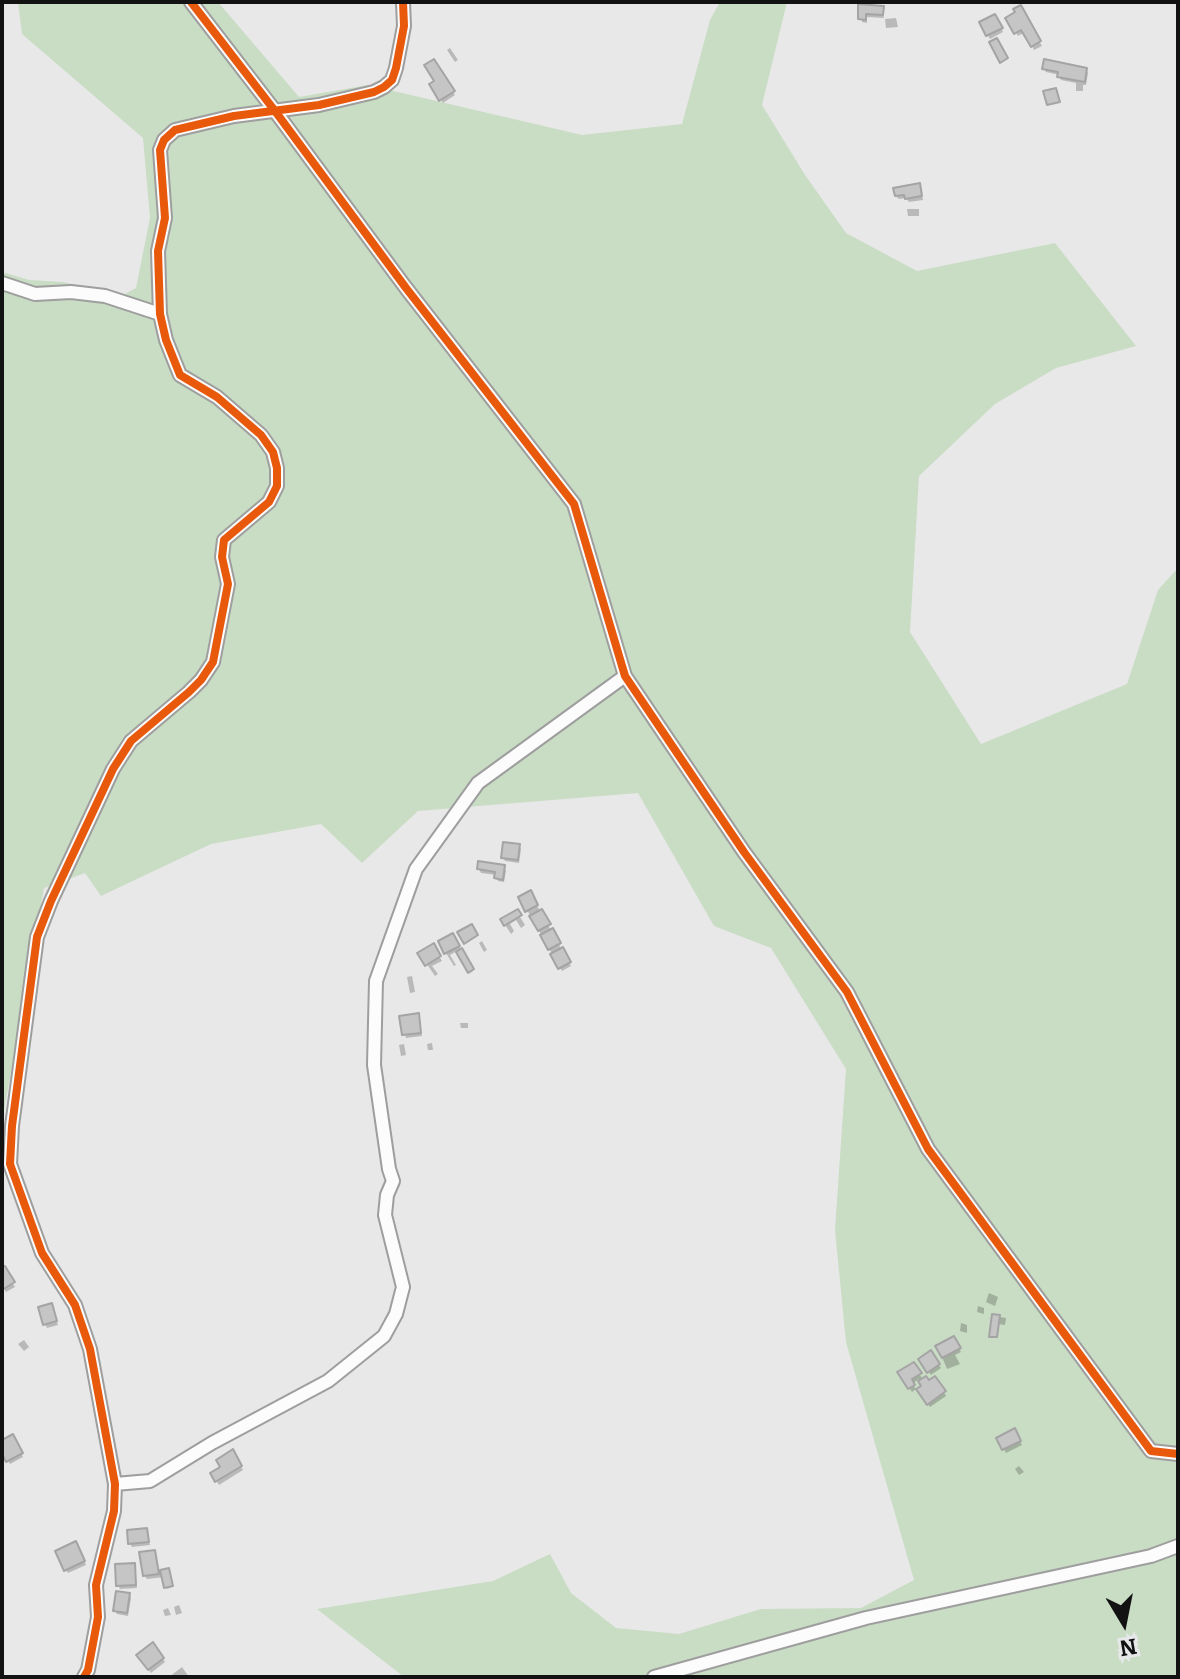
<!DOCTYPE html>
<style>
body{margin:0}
#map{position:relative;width:1180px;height:1679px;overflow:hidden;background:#e8e8e9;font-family:Bitter,serif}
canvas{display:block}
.frame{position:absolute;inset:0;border:4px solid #121213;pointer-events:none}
.north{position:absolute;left:1084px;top:1583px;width:80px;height:80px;-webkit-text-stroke:6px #e7e8ea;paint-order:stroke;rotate:170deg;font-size:22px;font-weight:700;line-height:32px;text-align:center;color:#121213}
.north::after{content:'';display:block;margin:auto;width:28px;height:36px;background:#121213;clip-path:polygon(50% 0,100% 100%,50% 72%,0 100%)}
</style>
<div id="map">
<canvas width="1180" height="1679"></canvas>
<div class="frame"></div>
<div class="north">N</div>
</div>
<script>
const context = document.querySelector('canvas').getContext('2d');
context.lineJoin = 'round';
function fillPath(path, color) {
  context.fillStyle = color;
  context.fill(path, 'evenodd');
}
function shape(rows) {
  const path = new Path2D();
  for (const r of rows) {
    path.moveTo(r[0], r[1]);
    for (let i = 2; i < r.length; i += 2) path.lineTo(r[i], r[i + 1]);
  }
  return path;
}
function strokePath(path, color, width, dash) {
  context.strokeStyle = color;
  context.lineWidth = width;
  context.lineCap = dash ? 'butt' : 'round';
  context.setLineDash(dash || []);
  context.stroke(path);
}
fillPath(shape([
 [18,2,218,2,299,97,368,85,582,135,682,124,710,20,720,2,787,2,762,105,805,175,846,233,917,271,1055,243,1136,346,1056,368,995,404,919,476,910,632,981,744,1127,684,1158,590,1178,568,1178,1677,404,1677,317,1609,493,1581,550,1554,571,1593,616,1628,679,1634,761,1609,861,1608,914,1580,846,1342,835,1230,846,1069,771,948,714,926,638,793,418,811,362,863,321,824,211,844,101,896,85,873,44,888,2,1122,2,272,29,280,62,282,125,294,136,288,150,218,143,138,22,34]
]), '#c9dcc4');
fillPath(shape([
 [860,7,882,8,884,18,867,17,867,23,862,22],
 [1020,7,1042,46,1034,50,1025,32,1018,36,1007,18,1018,13],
 [995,16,1003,32,990,39,981,23],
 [896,18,898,27,886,28,885,19],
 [450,48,458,60,455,62,447,50],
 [434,61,455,95,443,103,431,85,436,81],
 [1044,69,1086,70,1088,73,1086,85,1083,85,1083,91,1076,91,1076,83,1061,80,1060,75,1046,72],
 [921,189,923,200,909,202,906,198,899,199,896,196],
 [907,209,919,209,919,216,908,216],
 [519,846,521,849,519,863,505,861,503,857],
 [504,867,506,871,504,882,498,881,497,875,481,873,479,869],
 [530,893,571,966,562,971,520,898],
 [517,912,525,925,521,928,516,920,510,924,514,931,511,934,502,920],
 [453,935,473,971,470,973,457,951,450,955,456,965,454,966,446,953],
 [482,941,487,950,484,952,479,943],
 [433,946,442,961,432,966,438,974,435,976,420,954],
 [412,976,415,992,410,993,407,977],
 [418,1016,422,1036,406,1038,402,1018],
 [460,1023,468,1023,468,1028,461,1028],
 [432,1043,433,1050,428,1050,427,1044],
 [404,1044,406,1055,401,1056,399,1045],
 [2,1267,15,1287,6,1292,2,1285],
 [989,1293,998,1297,995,1306,986,1302],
 [978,1306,984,1308,984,1314,977,1312],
 [53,1309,58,1325,47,1328,45,1324],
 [993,1316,1006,1318,1005,1325,998,1324,997,1338,991,1336],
 [961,1323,967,1325,967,1333,960,1331],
 [953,1339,961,1352,955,1355,960,1364,947,1369,938,1347],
 [24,1340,29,1347,24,1351,18,1344],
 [930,1353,941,1368,931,1375,920,1360],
 [914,1364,923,1380,928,1383,935,1379,946,1396,930,1407,919,1390,923,1387,919,1379,912,1384,916,1389,912,1392,900,1373],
 [1014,1431,1022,1445,1006,1453,999,1439],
 [12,1437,23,1457,10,1464,4,1454,2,1455,2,1443],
 [232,1452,243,1470,219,1485,212,1474,223,1468],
 [1019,1466,1024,1472,1019,1475,1015,1469],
 [146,1530,150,1545,132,1547,130,1543],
 [75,1543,86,1565,68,1573,57,1552],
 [154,1552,159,1572,168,1570,172,1587,167,1589,164,1577,147,1579,144,1575],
 [134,1565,137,1588,120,1589,118,1585],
 [129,1594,131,1598,128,1616,117,1614,115,1610],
 [179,1605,182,1613,176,1615,174,1607],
 [168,1608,171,1615,165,1616,163,1610],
 [141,1659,163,1659,165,1662,151,1673],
 [182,1667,189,1677,169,1677]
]), '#0003');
const building = shape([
 [858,4,884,6,883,15,866,14,866,20,858,19,858,4],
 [1021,5,1041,41,1031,47,1021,30,1014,34,1005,18,1015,12,1013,9,1021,5],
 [995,14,1003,28,986,36,979,22,995,14],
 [997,38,1008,58,1000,63,989,42,997,38],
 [434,59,455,91,439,101,429,84,434,81,424,65,434,59],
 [1044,59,1087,68,1085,82,1057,77,1058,72,1042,69,1044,59],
 [1056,88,1060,102,1047,105,1043,91,1056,88],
 [920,183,922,196,905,199,904,195,895,196,893,188,920,183],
 [503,842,520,844,518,860,501,858,503,842],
 [478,861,505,865,503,880,494,878,495,872,477,869,478,861],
 [531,890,538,905,525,912,518,897,531,890],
 [518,909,522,915,504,926,500,919,518,909],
 [542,909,551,924,538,931,529,916,542,909],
 [472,924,478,935,464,944,457,932,472,924],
 [553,928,561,943,548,950,540,935,553,928],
 [453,933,460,946,444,954,438,941,453,933],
 [434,943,441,956,425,966,417,953,434,943],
 [563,947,571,962,558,969,550,954,563,947],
 [462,948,474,969,468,973,456,952,462,948],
 [419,1013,421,1033,402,1035,399,1016,419,1013],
 [5,1266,15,1282,2,1290,2,1267,5,1266],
 [52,1303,57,1321,43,1325,38,1307,52,1303],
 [992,1314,1000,1315,997,1337,989,1337,992,1314],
 [954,1336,961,1348,942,1358,935,1346,954,1336],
 [931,1350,940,1364,927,1373,918,1359,931,1350],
 [914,1362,922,1373,912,1379,915,1385,908,1389,897,1372,914,1362],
 [926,1376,929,1380,935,1376,946,1391,927,1405,916,1389,921,1386,918,1381,926,1376],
 [1015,1428,1021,1441,1002,1450,996,1438,1015,1428],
 [13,1434,23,1453,6,1462,2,1454,2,1440,13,1434],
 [233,1449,242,1466,215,1482,210,1473,220,1467,216,1460,233,1449],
 [147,1528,149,1542,128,1544,127,1530,147,1528],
 [76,1541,85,1561,64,1571,55,1551,76,1541],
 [155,1550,159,1574,143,1576,139,1552,155,1550],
 [135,1563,136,1585,116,1586,115,1564,135,1563],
 [169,1568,173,1586,164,1588,160,1570,169,1568],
 [116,1591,130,1593,127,1613,113,1611,116,1591],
 [153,1642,164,1658,148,1670,136,1655,153,1642]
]);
fillPath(building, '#c6c5c5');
strokePath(building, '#a5a4a5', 2);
const minor = shape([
 [191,2,275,111,406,288,574,504,625,676,744,852,847,992,928,1149,1151,1451,1178,1454],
 [2,283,35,294,71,292,105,296,160,314],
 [115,1484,150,1481,212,1443,328,1381,384,1336,396,1314,403,1287,385,1215,387,1195,393,1181,389,1169,374,1065,376,981,416,869,478,783,625,676],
 [84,1677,88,1670,98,1617,96,1585,114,1511,115,1484,90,1349,75,1305,42,1253,10,1164,12,1126,37,937,51,901,98,801,113,769,131,741,189,692,201,680,213,662,228,584,222,557,224,540,269,502,277,486,277,468,273,452,261,435,217,397,180,375,166,340,160,314,158,251,165,218,160,150,164,140,175,130,234,116,319,105,374,92,384,87,392,80,396,68,404,26,403,2],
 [654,1677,866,1618,1151,1556,1178,1546]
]);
strokePath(minor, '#9e9e9e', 16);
strokePath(minor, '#fcfcfc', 12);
strokePath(shape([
 [191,2,275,111,406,288,574,504,625,676,744,852,847,992,928,1149,1151,1451,1178,1454],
 [84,1677,88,1670,98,1617,96,1585,114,1511,115,1484,90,1349,75,1305,42,1253,10,1164,12,1126,37,937,51,901,98,801,113,769,131,741,189,692,201,680,213,662,228,584,222,557,224,540,269,502,277,486,277,468,273,452,261,435,217,397,180,375,166,340,160,314,158,251,165,218,160,150,164,140,175,130,234,116,319,105,374,92,384,87,392,80,396,68,404,26,403,2]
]), '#e8590c', 8);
</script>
